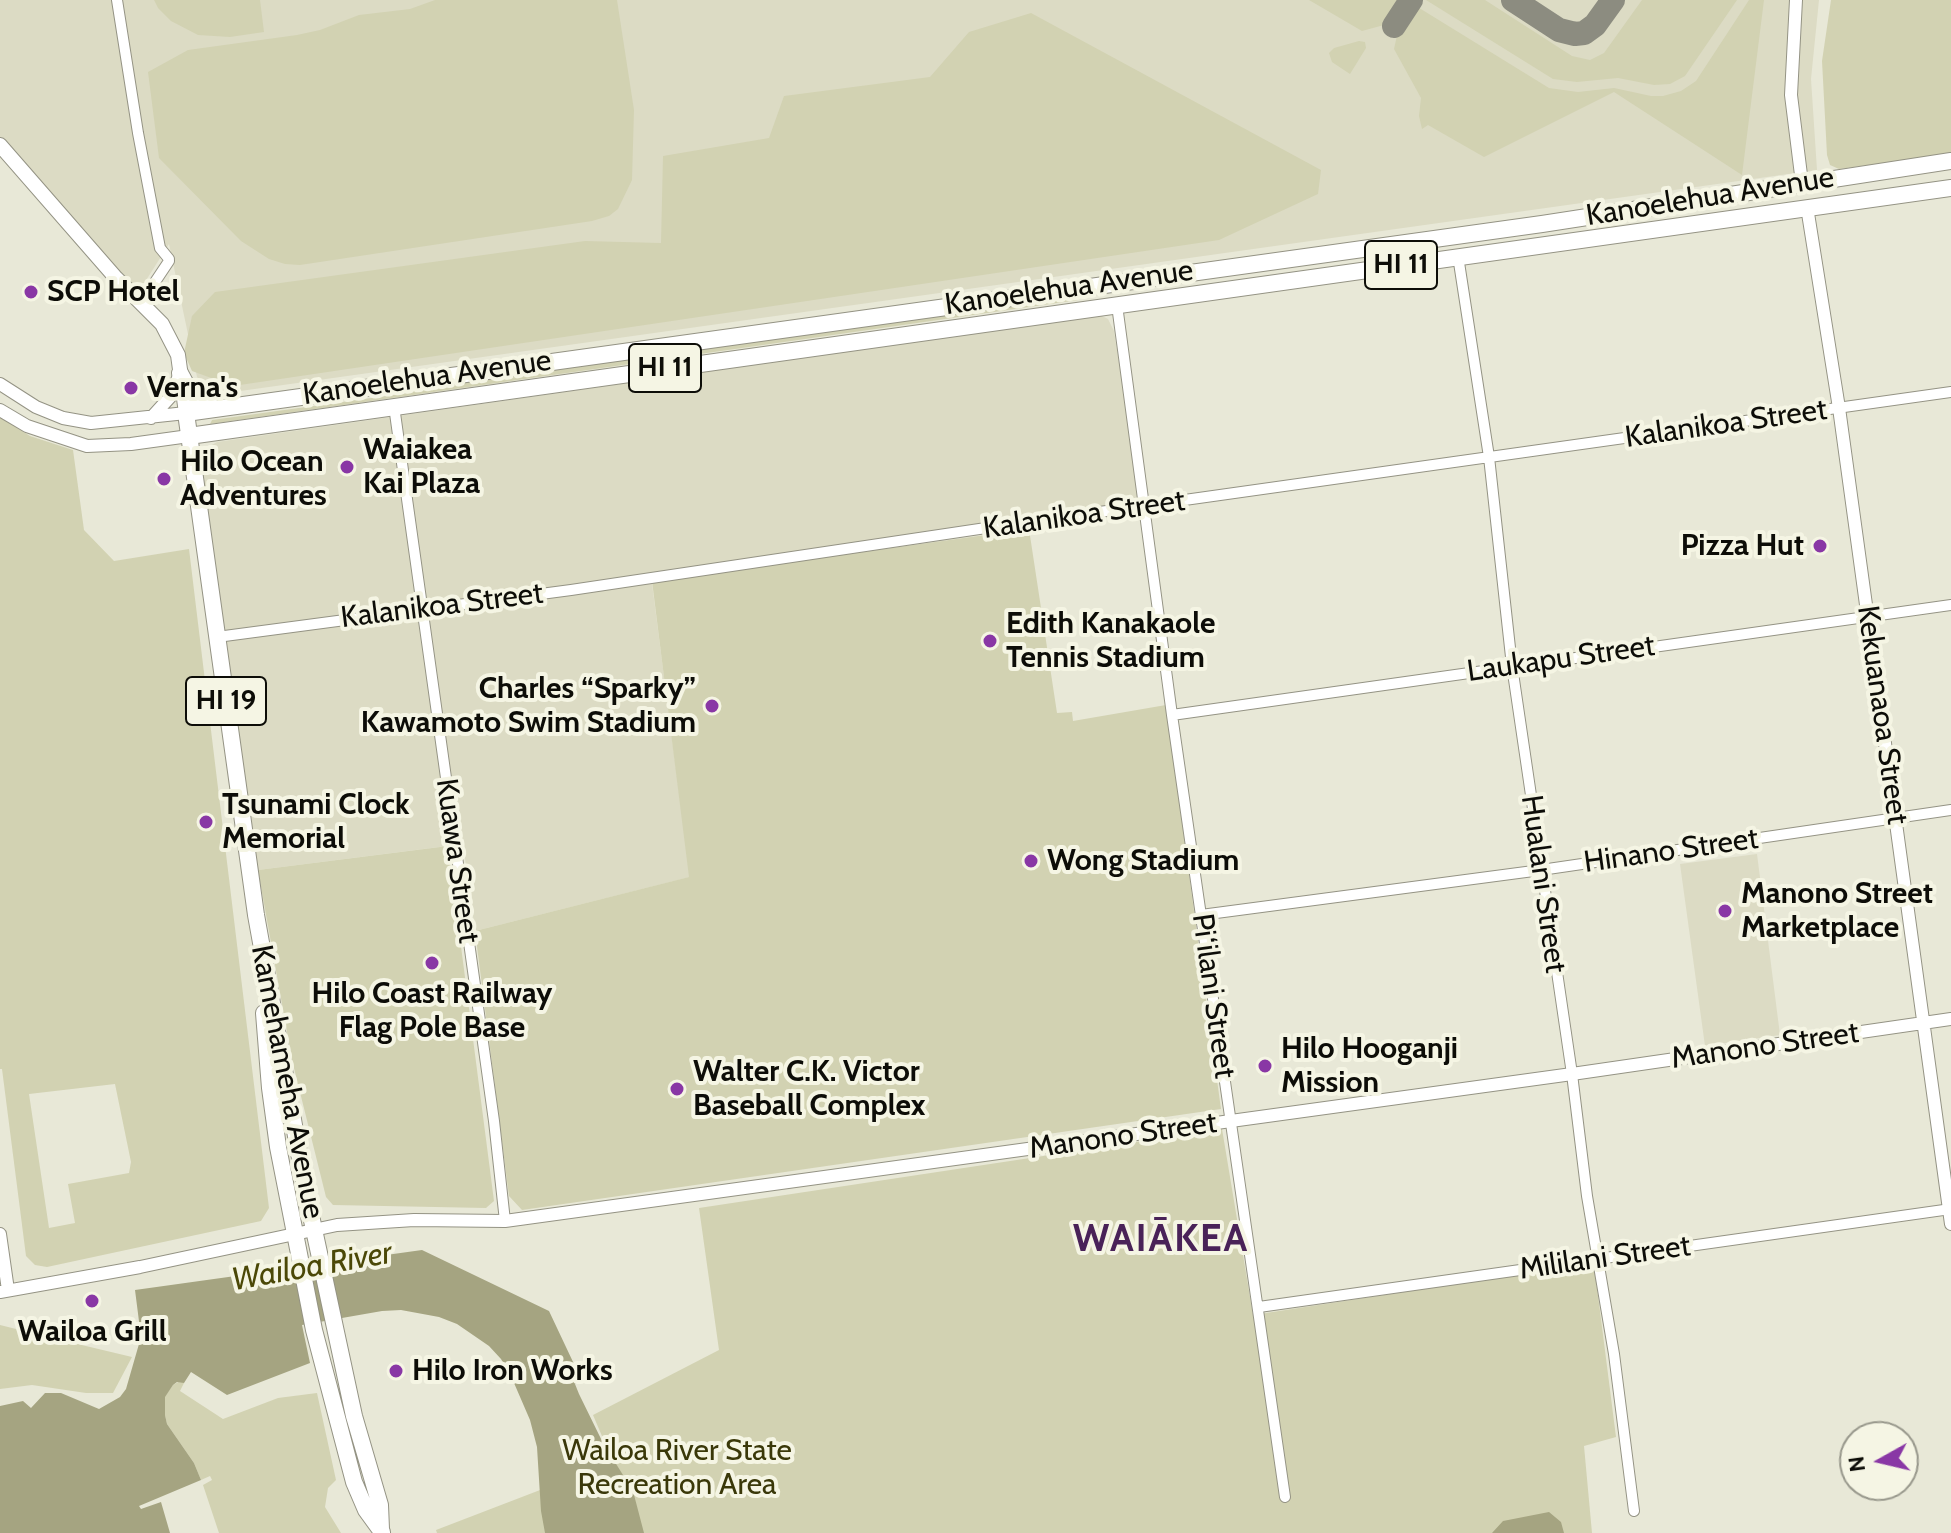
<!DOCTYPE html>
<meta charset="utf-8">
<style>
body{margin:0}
#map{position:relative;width:1951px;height:1533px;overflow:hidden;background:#e8e8d7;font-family:Cabin,sans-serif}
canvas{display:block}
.north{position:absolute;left:1839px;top:1421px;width:80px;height:80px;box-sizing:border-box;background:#f5f5e4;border:2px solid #98988c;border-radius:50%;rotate:262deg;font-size:22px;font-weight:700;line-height:32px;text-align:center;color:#0d0d08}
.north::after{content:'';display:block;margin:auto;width:28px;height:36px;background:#8937a5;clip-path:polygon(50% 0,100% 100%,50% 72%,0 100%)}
</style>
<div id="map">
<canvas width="1951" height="1533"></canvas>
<div class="north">N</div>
</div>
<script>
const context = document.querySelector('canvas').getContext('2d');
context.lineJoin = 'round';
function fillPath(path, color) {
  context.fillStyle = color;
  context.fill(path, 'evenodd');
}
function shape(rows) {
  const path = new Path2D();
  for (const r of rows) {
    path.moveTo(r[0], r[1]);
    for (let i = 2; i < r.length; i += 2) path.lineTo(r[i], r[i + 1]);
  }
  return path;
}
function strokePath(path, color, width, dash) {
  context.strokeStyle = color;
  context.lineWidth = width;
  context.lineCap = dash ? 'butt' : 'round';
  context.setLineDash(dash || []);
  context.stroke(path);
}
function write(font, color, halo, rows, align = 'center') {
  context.font = font + ' Cabin,sans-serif';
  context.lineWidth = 8;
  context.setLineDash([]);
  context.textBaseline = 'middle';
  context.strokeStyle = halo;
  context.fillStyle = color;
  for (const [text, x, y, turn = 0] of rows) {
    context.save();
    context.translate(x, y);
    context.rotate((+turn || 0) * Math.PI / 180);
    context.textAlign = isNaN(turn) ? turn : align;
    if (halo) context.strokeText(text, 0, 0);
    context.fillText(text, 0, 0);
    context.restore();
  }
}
fillPath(shape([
 [0,0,1819,0,1811,79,1817,170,226,393,211,393,197,377,169,244,138,293,0,138],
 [1100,315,1108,319,1114,331,1141,501,651,576,690,877,475,931,463,844,258,870,200,462,205,449,217,442],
 [1757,854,1780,1035,1705,1046,1680,864]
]), '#dcdbc4');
fillPath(shape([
 [154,0,260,0,264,32,230,37,198,35,171,21,158,8],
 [435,0,617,0,634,110,632,180,618,209,609,216,592,221,300,265,285,264,269,259,241,241,159,158,148,72,188,50,297,35,320,30,359,15,410,9],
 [1309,0,1404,0,1384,25,1362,31],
 [1426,0,1485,0,1572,56,1590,60,1604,53,1642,0,1737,0,1685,76,1670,84,1654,85,1618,78,1577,82,1553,79],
 [1749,0,1764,0,1742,175,1614,92,1484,157,1428,125,1422,129,1419,116,1421,98,1394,49,1398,31,1416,6,1549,88,1578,92,1614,88,1651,96,1663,96,1681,91,1696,81],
 [1831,0,1951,0,1951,154,1839,169,1830,165,1827,155,1822,61],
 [1031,13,1321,170,1318,194,1219,240,233,386,192,371,184,353,192,316,215,292,585,241,661,243,663,156,769,138,784,96,930,77,969,32],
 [1359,41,1365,42,1366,48,1350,74,1332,62,1329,53,1334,48],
 [1051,299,1078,300,210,424,212,420,400,394,471,380],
 [0,417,30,436,73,450,84,530,114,561,189,549,269,1208,261,1221,47,1267,35,1265,26,1256,2,1069,0,1069],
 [115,1084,131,1162,129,1173,68,1184,75,1223,49,1228,29,1094],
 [1029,529,1057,713,1072,712,1073,721,1166,705,1221,1109,522,1210,509,1196,475,931,689,877,652,581],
 [448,846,494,1201,486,1208,333,1205,326,1197,292,1060,258,870],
 [1222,1129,1253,1315,1580,1265,1595,1272,1616,1437,1584,1446,1592,1533,437,1533,436,1530,613,1462,593,1415,719,1350,699,1208],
 [0,1325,44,1336,132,1357,113,1393,86,1393,32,1385,0,1389],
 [180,1381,184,1383,180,1391,223,1419,278,1398,317,1393,336,1480,328,1488,325,1507,341,1533,219,1533,203,1485,212,1480,210,1476,201,1480,194,1463,167,1424,165,1415,165,1396,173,1385]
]), '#d2d2b2');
fillPath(shape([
 [422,1250,549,1311,582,1381,575,1384,579,1394,603,1443,633,1491,644,1533,545,1533,541,1511,537,1447,530,1420,511,1376,501,1359,489,1346,457,1324,439,1317,401,1310,382,1311,302,1325,310,1363,227,1395,191,1372,184,1383,177,1382,173,1385,165,1397,165,1415,167,1424,194,1463,201,1480,139,1506,141,1509,161,1502,170,1533,0,1533,0,1406,23,1401,31,1408,45,1393,61,1393,99,1409,120,1397,126,1389,141,1337,135,1290],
 [1549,1512,1561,1522,1564,1533,1492,1533,1503,1521]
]), '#a5a481');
strokePath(shape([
 [1513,0,1559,30,1575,34,1584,33,1595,25,1613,0],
 [1394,26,1411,0]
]), '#8c8c80', 24);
const minor = shape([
 [117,0,138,133,160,248,169,259],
 [1458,256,1489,457,1512,666,1572,1074,1587,1196,1614,1354,1634,1511],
 [141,303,169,261],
 [1117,305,1172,715,1285,1497],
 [394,406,494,1121,505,1221],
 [217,637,571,590,986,528,1951,392],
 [1172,715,1951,605],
 [1201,915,1541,870,1951,810],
 [1259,1307,1951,1209]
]);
const tertiary = shape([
 [1796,0,1791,95,1802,183],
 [1807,207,1839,408,1951,1224],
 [0,384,36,407,63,418,91,423,186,413],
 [0,410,27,426,87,446,131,444,189,436],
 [151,418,171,396,180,373],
 [0,1234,8,1290],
 [0,1292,140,1267,337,1225,414,1220,505,1221,1572,1074,1951,1019]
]);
const secondary = shape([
 [0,145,116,278,162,324,178,355,186,413]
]);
const primary = shape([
 [186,413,256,915,307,1197,354,1416,380,1505,381,1529],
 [264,1013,270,1088,278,1147,314,1330,354,1482,366,1510,382,1532]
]);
const trunk = shape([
 [180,373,195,401,213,407],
 [186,413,1542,224,1951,161],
 [189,436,1951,188]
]);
strokePath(minor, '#949384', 12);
strokePath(tertiary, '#949384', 14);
strokePath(secondary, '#949384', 16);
strokePath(primary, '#949384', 18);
strokePath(trunk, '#949384', 18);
strokePath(minor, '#fff', 10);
strokePath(tertiary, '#fff', 12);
strokePath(secondary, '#fff', 14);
strokePath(primary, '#fff', 16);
strokePath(trunk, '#fff', 16);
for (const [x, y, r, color] of [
 [31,292,8,"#8937a5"],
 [131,388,8,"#8937a5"],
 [347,467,8,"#8937a5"],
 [164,479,8,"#8937a5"],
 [1820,546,8,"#8937a5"],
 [990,641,8,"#8937a5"],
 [712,706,8,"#8937a5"],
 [206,822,8,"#8937a5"],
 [1031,861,8,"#8937a5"],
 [1725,911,8,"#8937a5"],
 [432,963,8,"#8937a5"],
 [1265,1066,8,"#8937a5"],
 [677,1089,8,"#8937a5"],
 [92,1301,8,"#8937a5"],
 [396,1371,8,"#8937a5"]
]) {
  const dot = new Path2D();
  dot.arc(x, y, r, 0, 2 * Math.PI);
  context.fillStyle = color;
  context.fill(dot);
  strokePath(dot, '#f5f5e4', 3);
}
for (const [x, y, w] of [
 [1401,265,72],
 [665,368,72],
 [226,701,80]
]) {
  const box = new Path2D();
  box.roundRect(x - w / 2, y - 24, w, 48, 6);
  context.fillStyle = '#f5f5e4';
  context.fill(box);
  strokePath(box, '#0d0d08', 2);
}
write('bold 28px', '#0d0d08', null, [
 ["HI 11",1401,265],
 ["HI 11",665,368],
 ["HI 19",226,701]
]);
write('30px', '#0d0d08', '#f5f5e4', [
 ["Kanoelehua Avenue",1710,197,-9],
 ["Kanoelehua Avenue",1069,288,-8],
 ["Kanoelehua Avenue",427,378,-8],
 ["Kalanikoa Street",1726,424,-8],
 ["Kalanikoa Street",1084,515,-8],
 ["Kalanikoa Street",442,606,-7],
 ["Laukapu Street",1561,659,-8],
 ["Kekuanaoa Street",1882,715,82],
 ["Hinano Street",1671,851,-8],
 ["Kuawa Street",457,861,82],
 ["Hualani Street",1543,884,82],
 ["Pi‘ilani Street",1213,996,82],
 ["Manono Street",1765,1046,-8],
 ["Kamehameha Avenue",287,1082,79],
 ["Manono Street",1123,1136,-8],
 ["Mililani Street",1605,1258,-8]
]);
write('bold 30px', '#0d0d08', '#f5f5e4', [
 ["SCP Hotel",47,292],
 ["Verna's",147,388],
 ["Waiakea",363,450],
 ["Kai Plaza",363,484],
 ["Hilo Ocean",180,462],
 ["Adventures",180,496],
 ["Pizza Hut",1804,546,"right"],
 ["Edith Kanakaole",1006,624],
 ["Tennis Stadium",1006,658],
 ["Charles “Sparky”",696,689,"right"],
 ["Kawamoto Swim Stadium",696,723,"right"],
 ["Tsunami Clock",222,805],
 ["Memorial",222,839],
 ["Wong Stadium",1047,861],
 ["Manono Street",1741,894],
 ["Marketplace",1741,928],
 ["Hilo Coast Railway",432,994,"center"],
 ["Flag Pole Base",432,1028,"center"],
 ["Hilo Hooganji",1281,1049],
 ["Mission",1281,1083],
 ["Walter C.K. Victor",693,1072],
 ["Baseball Complex",693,1106],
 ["Wailoa Grill",92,1332,"center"],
 ["Hilo Iron Works",412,1371]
], 'left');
write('30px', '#3a3809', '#f5f5e4', [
 ["Wailoa River State",677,1451],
 ["Recreation Area",677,1485]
]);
write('italic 32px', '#4b4807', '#f5f5e4', [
 ["Wailoa River",312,1267,-10]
]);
context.letterSpacing = '2px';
write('bold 38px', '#492258', '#f5f5e4', [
 ["WAIĀKEA",1161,1240]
]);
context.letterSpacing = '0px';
</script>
